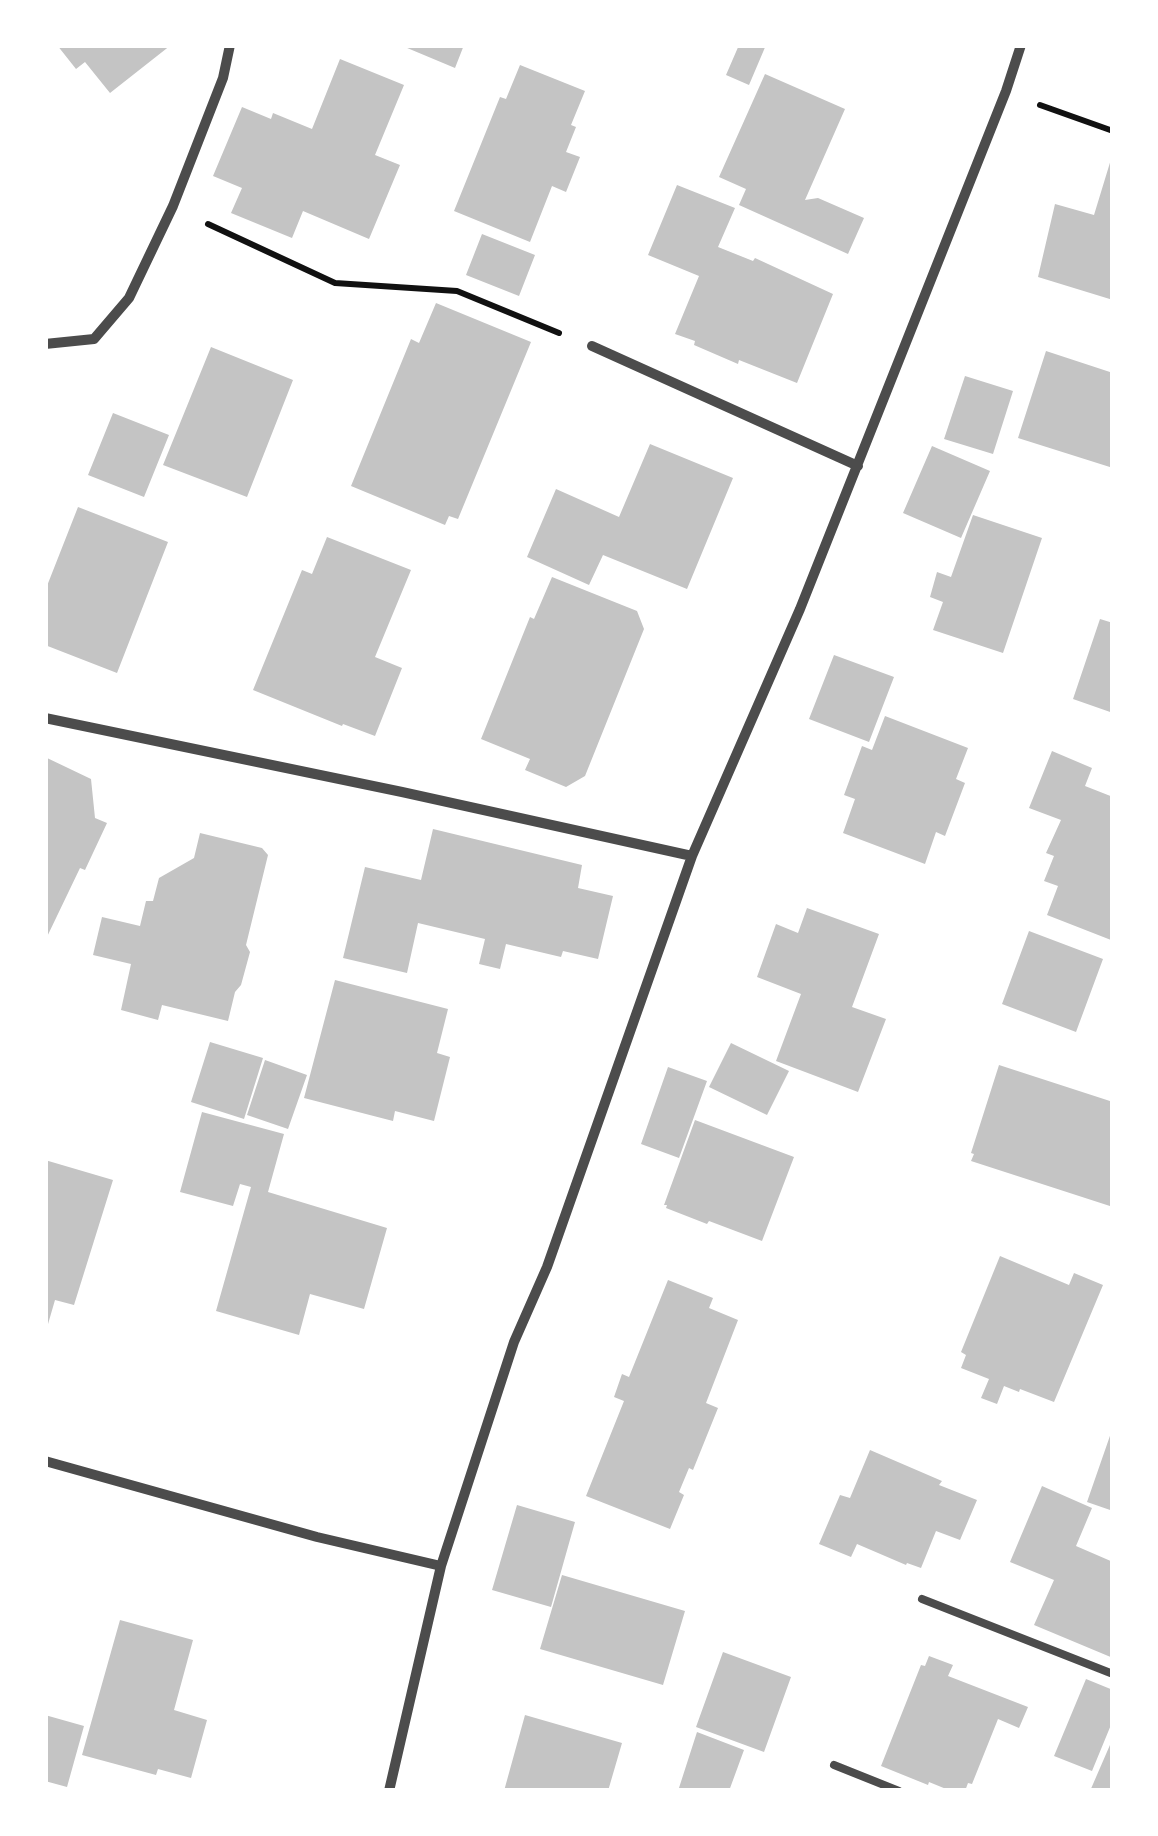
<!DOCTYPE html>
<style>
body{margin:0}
#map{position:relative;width:1158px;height:1836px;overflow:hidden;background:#fff;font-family:"Zilla Slab",serif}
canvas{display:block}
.frame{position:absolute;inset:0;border:48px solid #fff;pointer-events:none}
</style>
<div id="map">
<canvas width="1158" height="1836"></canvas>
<div class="frame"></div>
</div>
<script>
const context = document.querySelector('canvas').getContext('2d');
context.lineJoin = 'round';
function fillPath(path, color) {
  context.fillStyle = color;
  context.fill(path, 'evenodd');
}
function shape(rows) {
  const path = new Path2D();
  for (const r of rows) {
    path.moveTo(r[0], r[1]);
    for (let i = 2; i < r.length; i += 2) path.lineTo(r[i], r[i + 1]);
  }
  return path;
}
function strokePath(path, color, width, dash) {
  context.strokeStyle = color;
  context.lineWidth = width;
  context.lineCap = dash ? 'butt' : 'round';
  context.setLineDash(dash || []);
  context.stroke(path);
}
fillPath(shape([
 [57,45,171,45,110,93,85,62,76,69],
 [400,45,464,45,455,68],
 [739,45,766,45,749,85,726,75],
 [340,59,404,85,375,155,400,165,369,239,303,211,292,238,231,213,242,188,213,176,242,107,271,119,273,113,312,129],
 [520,65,585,91,571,125,576,127,566,152,580,157,566,192,552,186,530,242,454,211,500,97,506,99],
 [765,74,845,109,805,200,818,198,864,218,848,254,739,205,746,189,719,177],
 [1112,156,1113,156,1113,300,1038,277,1055,204,1094,215],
 [677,185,735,208,718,247,753,261,755,258,833,294,797,383,739,360,738,364,694,345,695,341,675,334,699,276,648,255],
 [482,234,535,255,519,296,466,275],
 [436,303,531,342,458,519,449,516,445,525,351,486,411,339,419,343],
 [211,347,293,380,247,497,163,465],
 [1046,351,1113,373,1113,468,1018,438],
 [965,376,1013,391,993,454,944,439],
 [113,413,169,435,144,497,88,475],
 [650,444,733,478,687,589,603,555,589,585,527,557,556,489,619,517],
 [932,446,990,471,961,538,903,513],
 [78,507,168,542,117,673,45,645,45,591],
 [973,515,1042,538,1003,653,933,630,943,602,930,597,937,572,951,577],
 [327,537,411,570,375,657,402,668,375,736,343,724,342,726,253,690,302,570,312,574],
 [552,577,637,611,644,629,585,776,566,787,525,770,530,759,481,739,530,617,534,619],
 [1100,619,1113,623,1113,713,1073,699],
 [834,655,894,677,869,742,809,719],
 [885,716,968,748,956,779,965,783,945,836,936,832,925,864,843,833,855,799,844,795,862,746,872,750],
 [1052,751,1092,768,1085,786,1113,797,1113,934,1111,940,1047,915,1058,886,1044,881,1054,856,1046,853,1061,820,1029,808],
 [45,757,91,779,95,818,107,823,85,870,80,868,45,941],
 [433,829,582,865,578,888,613,896,598,959,563,951,561,957,506,944,500,969,479,964,485,939,418,923,407,973,343,958,365,867,421,880],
 [200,833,262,848,268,855,246,945,250,952,241,985,235,992,228,1021,162,1005,158,1020,121,1010,131,964,93,955,102,917,140,926,146,901,153,901,159,878,194,858],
 [807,908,879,934,852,1007,886,1019,858,1092,776,1061,801,994,757,977,776,924,798,933],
 [1029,931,1103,959,1076,1032,1002,1004],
 [335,980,448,1009,437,1053,450,1057,434,1121,395,1111,393,1121,304,1098],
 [210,1042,263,1058,244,1119,191,1102],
 [731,1043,789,1071,767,1115,709,1087],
 [265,1060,307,1075,288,1129,247,1115],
 [999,1065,1113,1102,1113,1207,971,1161,974,1154,971,1153],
 [668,1067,707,1081,679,1158,641,1144],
 [202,1112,284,1134,268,1192,387,1228,364,1309,310,1294,299,1335,216,1311,251,1187,240,1184,233,1206,180,1192],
 [695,1120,794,1157,762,1241,709,1221,707,1224,666,1208,667,1205,664,1205],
 [45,1160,113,1180,74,1305,55,1300,46,1331],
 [1000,1256,1069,1285,1074,1273,1103,1285,1054,1402,1020,1389,1019,1392,1004,1386,997,1404,981,1398,989,1379,961,1368,966,1355,961,1352],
 [668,1280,713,1298,709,1308,738,1320,706,1403,718,1408,693,1470,689,1468,679,1492,684,1495,670,1529,586,1496,624,1401,614,1397,622,1374,629,1377],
 [1112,1430,1113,1430,1113,1511,1087,1502],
 [870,1450,942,1481,939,1485,977,1500,960,1540,936,1531,921,1568,907,1563,906,1565,857,1544,851,1557,819,1544,840,1495,850,1498],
 [1042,1486,1092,1508,1076,1546,1113,1562,1113,1658,1034,1625,1054,1580,1010,1562],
 [517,1505,575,1522,551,1607,492,1590],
 [562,1575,685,1611,663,1685,540,1649],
 [120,1620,193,1640,174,1710,207,1720,191,1778,158,1769,156,1775,82,1755],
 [723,1652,791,1677,764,1752,696,1727],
 [929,1656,953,1665,948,1676,1028,1707,1019,1728,998,1719,972,1784,968,1783,965,1791,951,1791,929,1782,928,1785,881,1766,921,1665,925,1666],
 [1086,1679,1113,1690,1113,1720,1092,1771,1054,1756],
 [45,1715,84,1726,67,1787,45,1781],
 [525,1715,622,1743,608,1791,504,1791],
 [697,1732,744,1750,729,1791,678,1791],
 [1113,1738,1113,1791,1090,1791]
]), '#c4c4c4');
strokePath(shape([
 [1040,105,1113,131],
 [208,224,335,283,457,291,559,333]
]), '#111', 6);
strokePath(shape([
 [922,1599,1113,1674],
 [834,1765,899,1791]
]), '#4c4c4c', 8);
strokePath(shape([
 [45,344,94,339,129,298,173,206,223,78,230,45],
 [592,346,858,466],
 [45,718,402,792,692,856],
 [45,1461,317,1537,441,1566],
 [389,1791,441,1566,514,1342,547,1267,692,856,800,609,1006,91,1021,45]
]), '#4c4c4c', 10);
</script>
